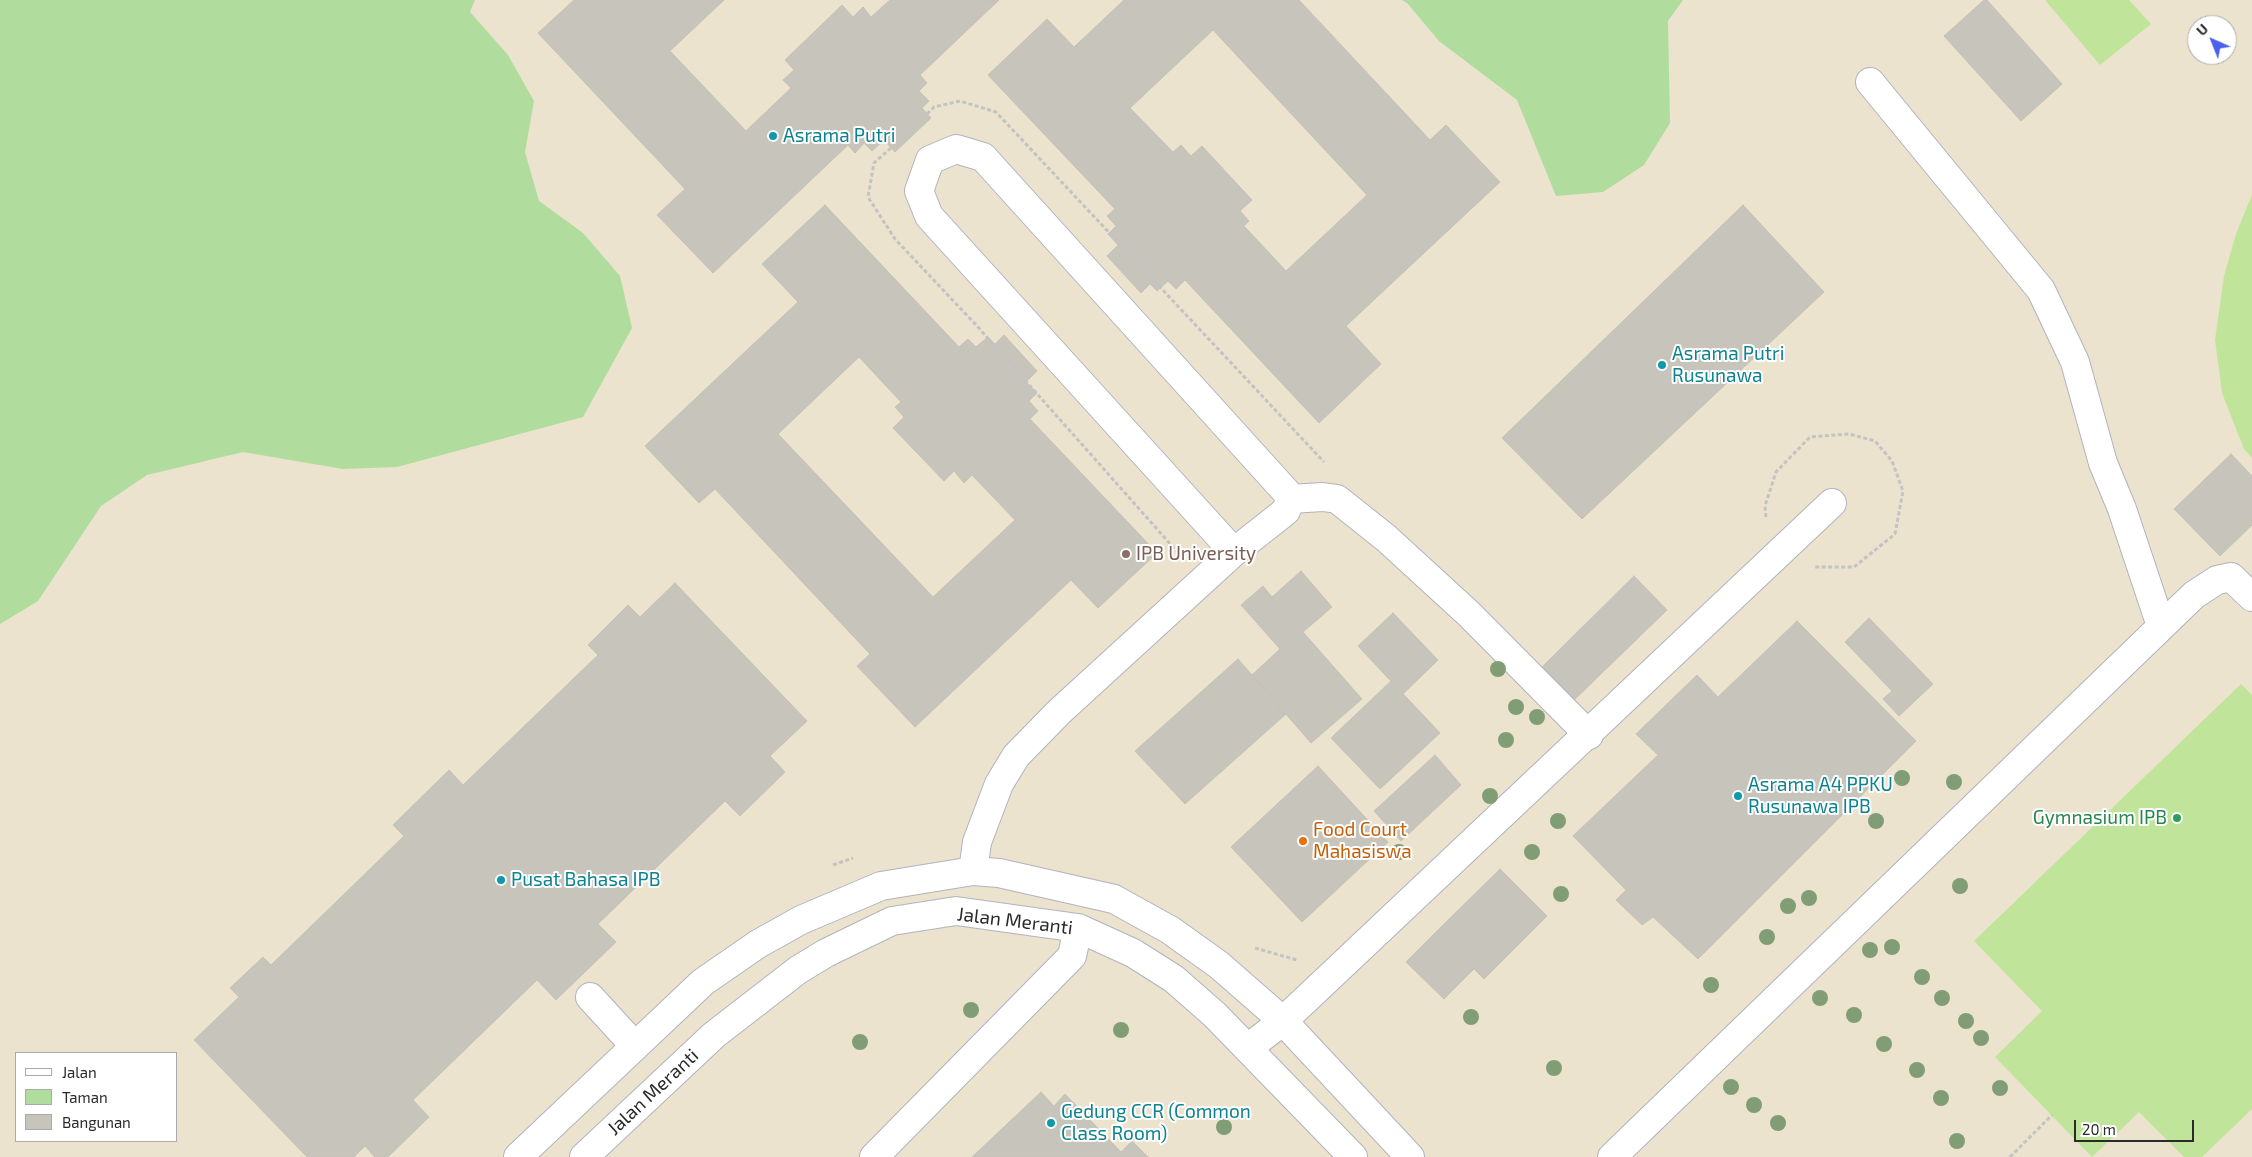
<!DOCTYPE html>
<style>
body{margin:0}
#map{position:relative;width:2252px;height:1157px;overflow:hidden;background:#ebe6dd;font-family:"Exo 2",sans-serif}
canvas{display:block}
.legend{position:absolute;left:15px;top:1052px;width:162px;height:90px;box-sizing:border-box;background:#fff;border:1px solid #aaa;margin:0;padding:6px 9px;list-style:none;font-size:15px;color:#2a2a2a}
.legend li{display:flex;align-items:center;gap:10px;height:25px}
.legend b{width:25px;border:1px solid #aaa}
.north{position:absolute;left:2187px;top:15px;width:50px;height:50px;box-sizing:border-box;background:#fff;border:1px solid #aaa;border-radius:50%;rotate:316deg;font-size:14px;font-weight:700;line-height:20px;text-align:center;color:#2a2a2a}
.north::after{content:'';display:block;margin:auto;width:18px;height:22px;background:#4b60eb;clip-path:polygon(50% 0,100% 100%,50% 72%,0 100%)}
.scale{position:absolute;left:2074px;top:1120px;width:120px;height:22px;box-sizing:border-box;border:2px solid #2a2a2a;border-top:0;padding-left:6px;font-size:15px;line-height:18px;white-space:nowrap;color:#2a2a2a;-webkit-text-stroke:4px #fff;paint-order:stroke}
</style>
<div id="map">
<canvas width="2252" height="1157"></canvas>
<ul class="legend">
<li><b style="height:6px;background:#fff"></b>Jalan</li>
<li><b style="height:14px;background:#b0dd9e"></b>Taman</li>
<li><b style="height:14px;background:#c7c4bc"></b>Bangunan</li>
</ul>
<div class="north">U</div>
<div class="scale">20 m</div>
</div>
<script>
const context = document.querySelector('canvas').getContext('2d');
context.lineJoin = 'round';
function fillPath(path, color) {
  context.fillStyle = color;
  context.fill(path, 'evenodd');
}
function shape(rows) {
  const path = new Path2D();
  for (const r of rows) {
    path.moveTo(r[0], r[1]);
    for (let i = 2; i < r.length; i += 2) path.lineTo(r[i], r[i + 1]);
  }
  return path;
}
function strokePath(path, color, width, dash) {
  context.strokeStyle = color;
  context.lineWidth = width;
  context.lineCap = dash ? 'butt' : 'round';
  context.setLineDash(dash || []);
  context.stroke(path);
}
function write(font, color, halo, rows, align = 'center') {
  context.font = font + ' "Exo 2",sans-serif';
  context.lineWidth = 4;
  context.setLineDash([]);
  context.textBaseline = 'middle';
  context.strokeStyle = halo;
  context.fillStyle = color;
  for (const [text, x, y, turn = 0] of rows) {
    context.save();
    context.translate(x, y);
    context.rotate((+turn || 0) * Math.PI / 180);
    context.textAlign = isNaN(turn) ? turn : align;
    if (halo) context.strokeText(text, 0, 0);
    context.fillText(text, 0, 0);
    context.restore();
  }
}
fillPath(shape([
 [0,0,2252,0,2252,1157,0,1157],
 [2197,25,2227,25,2227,55,2197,55],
 [16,1053,176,1053,176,1141,16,1141]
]), '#ebe3ce');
fillPath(shape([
 [0,0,475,0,470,12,508,55,534,101,525,152,539,201,583,233,620,276,632,328,583,417,397,467,343,469,243,452,147,475,101,506,38,601,0,624],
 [1402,0,1683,0,1668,21,1670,123,1644,165,1603,192,1556,196,1517,100,1439,41,1408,4]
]), '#b0dd9e');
fillPath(shape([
 [2045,0,2129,0,2151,24,2100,65],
 [2252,195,2252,458,2244,449,2222,393,2215,340,2224,276,2236,234],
 [2241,684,2252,695,2252,1109,2202,1157,2184,1157,2139,1112,2092,1157,1995,1057,2042,1011,1974,941]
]), '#c1e49b');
const building = shape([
 [574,0,724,0,670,51,746,131,791,88,783,80,794,70,785,60,842,5,853,17,863,7,871,17,890,0,999,0,920,75,927,83,919,91,929,101,922,108,931,118,895,152,884,140,872,151,864,143,855,153,848,145,713,273,657,215,685,189,538,33,574,0],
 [1124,0,1299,0,1430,140,1446,125,1500,182,1346,326,1381,364,1319,423,1185,280,1176,289,1168,281,1157,291,1150,284,1141,293,1107,256,1118,245,1108,234,1116,226,1107,216,1115,209,988,75,1047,19,1074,47,1124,0],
 [1213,30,1367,195,1286,271,1244,226,1249,221,1240,211,1252,200,1202,146,1191,156,1181,145,1173,152,1130,108,1213,30],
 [1984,0,1987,0,2062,84,2021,121,1944,36,1984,0],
 [825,205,959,347,968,339,976,347,988,337,995,344,1004,335,1037,371,1026,382,1037,393,1029,401,1038,411,1030,419,1157,553,1098,608,1071,580,915,727,857,666,870,654,715,489,699,503,645,446,798,302,762,264,825,205],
 [859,357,901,402,895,407,904,417,893,428,944,481,954,471,964,483,972,475,1015,520,933,597,778,434,859,357],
 [1743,205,1824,292,1582,519,1502,438,1743,205],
 [2231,454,2252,476,2252,525,2220,556,2174,509,2231,454],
 [1301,571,1332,607,1303,632,1362,699,1311,743,1252,675,1280,649,1241,605,1263,586,1272,597,1301,571],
 [1634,576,1667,610,1571,703,1539,670,1634,576],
 [675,583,807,721,770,756,785,772,740,816,725,801,598,924,616,942,556,1000,537,980,413,1100,429,1117,388,1157,375,1157,365,1146,354,1157,307,1157,194,1040,239,997,230,988,263,957,271,965,404,836,393,825,449,770,463,785,598,655,588,645,628,605,640,617,675,583],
 [1393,613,1438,660,1403,694,1358,646,1393,613],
 [1869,618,1933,684,1899,716,1883,699,1892,691,1845,642,1869,618],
 [1797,621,1916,741,1698,959,1653,917,1642,925,1616,900,1626,890,1573,836,1658,755,1636,734,1697,675,1718,697,1797,621],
 [1238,659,1286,714,1185,804,1135,751,1238,659],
 [1391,681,1440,733,1380,789,1331,738,1391,681],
 [1435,755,1461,785,1401,841,1374,811,1435,755],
 [1318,766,1388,842,1302,922,1231,847,1318,766],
 [1500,869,1547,916,1484,979,1437,931,1500,869],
 [1437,931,1474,969,1444,999,1406,962,1437,931],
 [1041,1092,1054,1106,1065,1094,1121,1152,1132,1141,1148,1157,972,1157,1041,1092]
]);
fillPath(building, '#c7c4bc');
strokePath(building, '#c6c2b7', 1);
const minor = shape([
 [1870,82,2041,290,2075,362,2103,463,2122,509,2161,626],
 [1290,499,1323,497,1337,499,1386,538,1469,614,1589,735],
 [973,871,977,842,999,784,1016,756,1059,712,1234,552,1286,511,1290,499,1289,495,983,157,956,149,930,160,919,191,929,216,1234,552],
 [590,997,634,1045],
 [1248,1048,1283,1021,1832,503],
 [518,1157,703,982,758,944,801,920,881,886,973,871,999,873,1114,899,1170,930,1219,965,1283,1021,1410,1157],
 [584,1157,714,1035,798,970,826,953,892,921,956,911,1078,928,1133,953,1174,979,1215,1015,1353,1157],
 [874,1157,1072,956,1078,928],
 [1612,1157,2194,595,2217,580,2231,577,2252,597]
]);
strokePath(minor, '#b1b3bd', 30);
strokePath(shape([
 [927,114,934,107,960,101,996,112,1324,462],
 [891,148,874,163,868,197,895,239,977,326,1180,555],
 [1766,517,1765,506,1776,472,1810,437,1849,434,1875,441,1892,461,1903,491,1895,534,1854,567,1815,567],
 [833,865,853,858],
 [1255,948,1297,960],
 [2010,1157,2052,1115]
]), '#c3c3c3', 3, [4, 2.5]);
strokePath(minor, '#fff', 28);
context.fillStyle = '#819d75';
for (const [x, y] of [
 [1498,669],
 [1516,707],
 [1537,717],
 [1506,740],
 [1902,778],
 [1954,782],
 [1490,796],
 [1558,821],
 [1876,821],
 [1399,852],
 [1532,852],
 [1960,886],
 [1561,894],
 [1809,898],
 [1788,906],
 [1767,937],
 [1892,947],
 [1870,950],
 [1922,977],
 [1711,985],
 [1820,998],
 [1942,998],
 [971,1010],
 [1854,1015],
 [1471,1017],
 [1966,1021],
 [1121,1030],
 [1981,1038],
 [860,1042],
 [1884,1044],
 [1554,1068],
 [1917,1070],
 [1731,1087],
 [2000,1088],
 [1941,1098],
 [1754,1105],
 [1778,1123],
 [1224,1127],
 [1957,1141]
]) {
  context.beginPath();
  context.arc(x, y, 8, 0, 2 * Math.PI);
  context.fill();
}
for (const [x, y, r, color] of [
 [773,136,5,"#0f9aa8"],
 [1662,365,5,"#0f9aa8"],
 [1126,554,5,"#8d6e63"],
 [1738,796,5,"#0f9aa8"],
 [2177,818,5,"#2e9e5b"],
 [1303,841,5,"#e8710a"],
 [501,880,5,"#0f9aa8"],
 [1051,1123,5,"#0f9aa8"]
]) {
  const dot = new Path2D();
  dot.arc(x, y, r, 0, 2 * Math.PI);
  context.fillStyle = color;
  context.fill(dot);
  strokePath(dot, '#fff', 2);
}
write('19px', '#0d838f', '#fff', [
 ["Asrama Putri",783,136],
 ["Asrama Putri",1672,354],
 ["Rusunawa",1672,376],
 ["Asrama A4 PPKU",1748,785],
 ["Rusunawa IPB",1748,807],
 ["Pusat Bahasa IPB",511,880],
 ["Gedung CCR (Common",1061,1112],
 ["Class Room)",1061,1134]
], 'left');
write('19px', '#785e54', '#fff', [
 ["IPB University",1136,554]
], 'left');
write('19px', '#27864d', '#fff', [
 ["Gymnasium IPB",2167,818]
], 'right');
write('19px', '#c56008', '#fff', [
 ["Food Court",1313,830],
 ["Mahasiswa",1313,852]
], 'left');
write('19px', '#2a2a2a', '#fff', [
 ["Jalan Meranti",1015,921,7],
 ["Jalan Meranti",653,1092,-43]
]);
</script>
